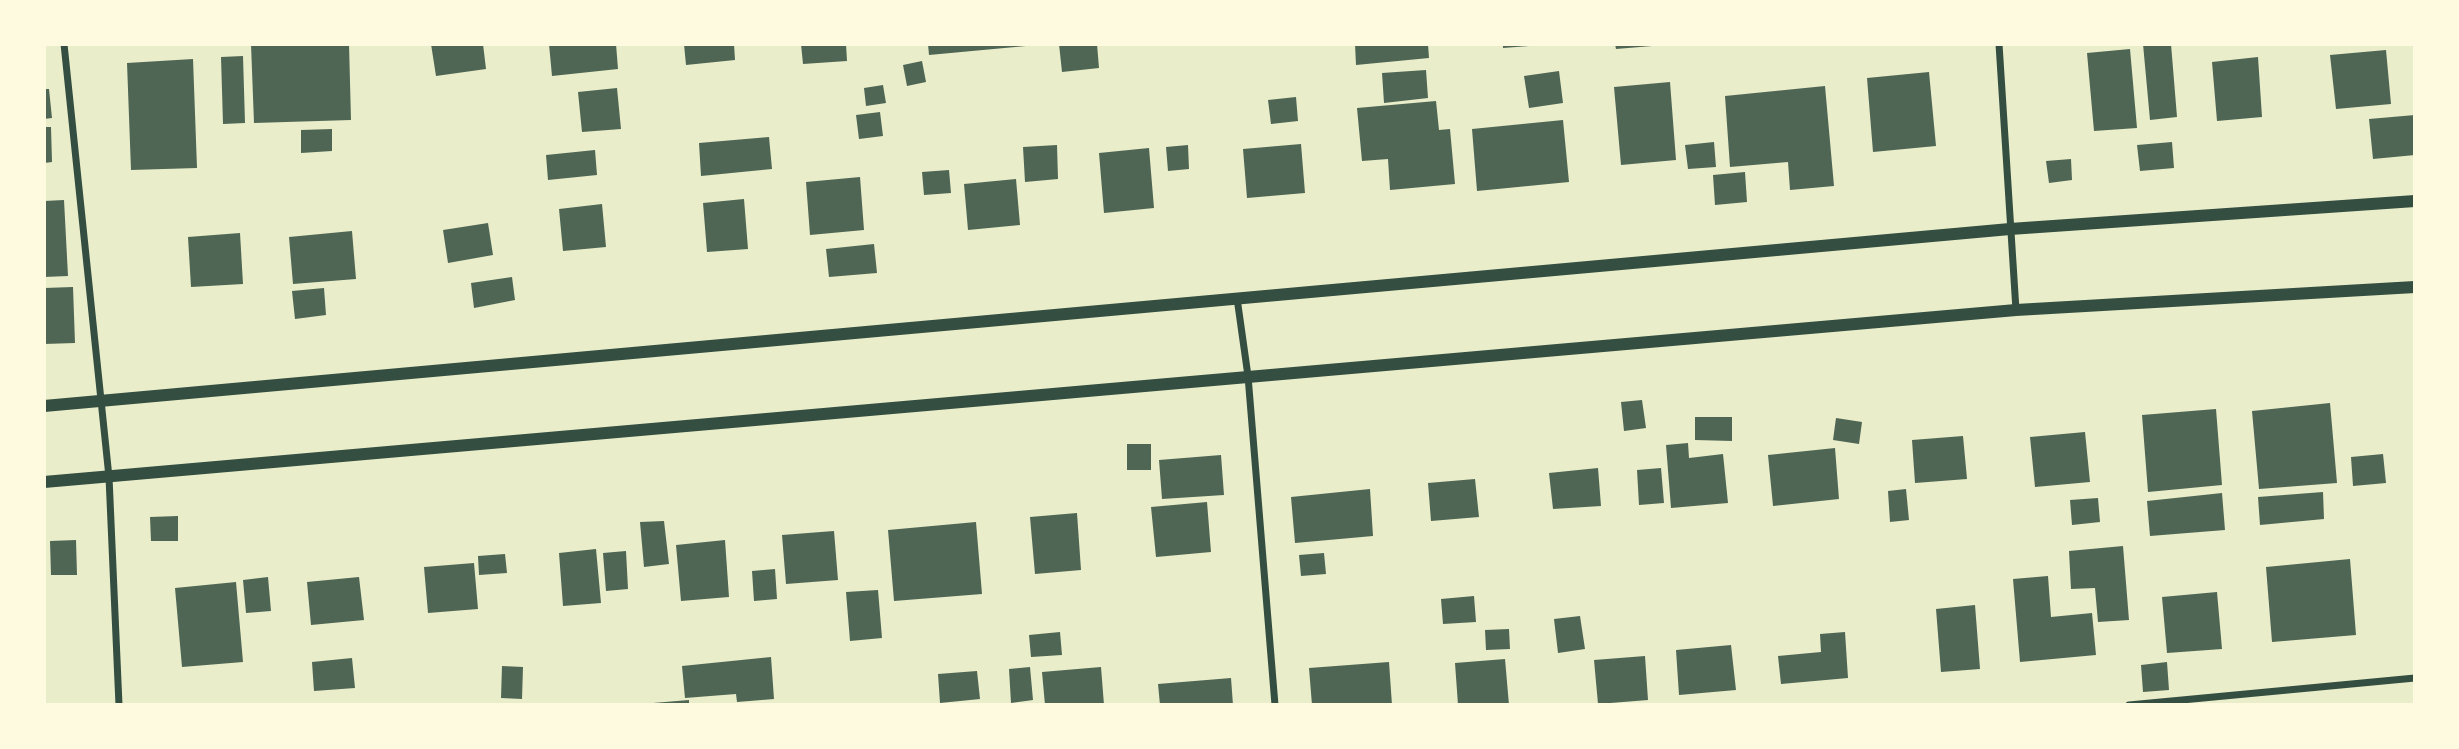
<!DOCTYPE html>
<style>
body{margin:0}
#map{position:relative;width:2459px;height:749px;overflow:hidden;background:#e9edc9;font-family:"Source Sans 3",sans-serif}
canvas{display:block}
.frame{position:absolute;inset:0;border:46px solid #fefae0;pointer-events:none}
</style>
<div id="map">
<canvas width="2459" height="749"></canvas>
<div class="frame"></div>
</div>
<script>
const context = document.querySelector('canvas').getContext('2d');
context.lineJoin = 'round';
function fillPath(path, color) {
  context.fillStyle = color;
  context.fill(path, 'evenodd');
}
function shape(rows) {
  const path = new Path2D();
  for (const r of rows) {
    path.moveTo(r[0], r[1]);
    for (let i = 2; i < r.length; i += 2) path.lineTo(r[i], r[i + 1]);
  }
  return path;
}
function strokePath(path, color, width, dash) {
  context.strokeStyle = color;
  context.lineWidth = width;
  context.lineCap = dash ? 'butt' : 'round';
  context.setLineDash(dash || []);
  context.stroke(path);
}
fillPath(shape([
 [251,44,349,44,351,120,254,123],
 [431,44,483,44,486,69,436,76],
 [549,44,616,44,618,69,552,76],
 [684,44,734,44,735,60,686,65],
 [801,44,846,44,847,61,803,64],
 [928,44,1025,44,1026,46,929,55],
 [1059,44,1097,44,1099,68,1062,72],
 [1355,44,1428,44,1429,58,1356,65],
 [1503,44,1529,44,1529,46,1503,48],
 [1615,44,1652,44,1652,46,1616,49],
 [2143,44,2171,44,2177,117,2150,120],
 [2130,49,2137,128,2094,131,2087,53],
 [2386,50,2391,104,2336,109,2330,55],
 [243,56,245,123,223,124,221,57],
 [2258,57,2262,117,2217,121,2212,62],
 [193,59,197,168,131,170,127,63],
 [922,61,926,82,907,86,903,65],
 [1426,70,1428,98,1384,103,1382,73],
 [1559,71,1563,103,1529,108,1524,76],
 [1929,72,1936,146,1873,152,1867,78],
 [1670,82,1676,160,1621,165,1614,87],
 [883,85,886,103,866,106,864,88],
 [1825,86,1834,186,1790,190,1788,162,1730,167,1725,96],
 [617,88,621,129,582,132,578,92],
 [44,89,49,89,52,118,44,119],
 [1296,97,1298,121,1271,124,1268,100],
 [1436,101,1439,130,1450,129,1455,184,1390,190,1388,159,1362,161,1357,108],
 [880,112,883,136,859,139,856,115],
 [2415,115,2415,155,2373,159,2369,119],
 [1563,120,1569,182,1477,191,1472,129],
 [44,127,51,127,52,162,44,163],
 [332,129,332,151,301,153,301,130],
 [769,137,772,169,701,176,699,143],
 [1714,142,1716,167,1688,169,1685,145],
 [2172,142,2174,168,2140,171,2137,145],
 [1301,144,1305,193,1247,198,1243,149],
 [1057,145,1058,179,1025,182,1023,147],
 [1188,145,1189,169,1168,171,1166,147],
 [1149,148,1154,208,1104,213,1099,153],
 [595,150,597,175,548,180,546,155],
 [2071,159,2072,180,2049,183,2046,161],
 [949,170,951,193,924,195,922,172],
 [1745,172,1747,202,1715,205,1713,175],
 [860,177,864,230,810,235,806,182],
 [1016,179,1020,225,968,230,964,184],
 [744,199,748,249,707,252,703,203],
 [64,200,68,276,44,277,44,201],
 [602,204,606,247,563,251,559,209],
 [488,223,493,255,448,263,443,230],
 [352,231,356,279,293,284,289,237],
 [240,233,243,284,191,287,188,237],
 [874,244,877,273,829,277,826,249],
 [512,277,515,300,474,308,471,283],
 [73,287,75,343,44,344,44,288],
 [324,288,326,315,295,319,292,291],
 [1642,400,1646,428,1624,431,1621,402],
 [2330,403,2337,483,2259,489,2252,411],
 [2216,409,2222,485,2148,492,2142,415],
 [1695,417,1732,417,1732,441,1695,440],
 [1836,418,1862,422,1859,444,1833,440],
 [2085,432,2090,482,2035,487,2030,437],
 [1963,436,1967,479,1915,483,1912,440],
 [1688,443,1689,458,1723,454,1728,503,1671,508,1666,445],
 [1127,444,1151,444,1151,470,1127,470],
 [1835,448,1839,499,1773,506,1768,455],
 [2383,454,2386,483,2353,486,2351,457],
 [1221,455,1224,495,1162,499,1159,460],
 [1598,468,1601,506,1553,509,1549,473],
 [1661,468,1664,503,1639,505,1637,470],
 [1475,479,1479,517,1431,521,1428,483],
 [1370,489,1373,536,1295,543,1291,497],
 [1906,489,1909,520,1890,522,1888,491],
 [2323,492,2324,519,2260,525,2258,497],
 [2222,493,2225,530,2150,536,2147,501],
 [2098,498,2100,522,2072,525,2070,500],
 [1207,502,1211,552,1156,557,1151,507],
 [1077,513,1081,570,1035,574,1030,517],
 [178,516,178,541,151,541,150,517],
 [664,521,669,564,644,567,640,522],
 [976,522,982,594,894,601,888,530],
 [834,531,838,580,786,584,782,535],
 [76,540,77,575,51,575,50,541],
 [725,540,729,597,681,601,676,545],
 [2123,546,2129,620,2098,622,2095,588,2071,589,2069,551],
 [596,549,601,603,563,606,559,553],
 [626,551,628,589,606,591,603,553],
 [1324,553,1326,574,1301,576,1299,555],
 [505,554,507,573,479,575,478,556],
 [2350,559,2356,635,2272,642,2266,567],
 [474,563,478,609,428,613,424,567],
 [775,569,777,599,754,601,752,571],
 [2048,576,2051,617,2092,613,2096,655,2020,662,2013,579],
 [268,577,271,611,246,613,243,580],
 [359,577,364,620,311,625,307,582],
 [236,582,243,662,182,667,175,588],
 [878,590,882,638,850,641,846,592],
 [2217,592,2222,649,2167,653,2162,597],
 [1474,596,1476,622,1443,624,1441,599],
 [1975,605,1980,669,1941,672,1936,609],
 [1580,616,1585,649,1558,653,1554,619],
 [1509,629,1510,649,1486,650,1485,630],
 [1060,632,1062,655,1031,657,1029,635],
 [1845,632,1848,678,1781,684,1778,656,1821,652,1820,634],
 [1731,645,1736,690,1679,695,1676,650],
 [1645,656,1648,700,1598,704,1594,660],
 [771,657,774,699,737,702,736,694,685,698,682,666],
 [352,658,355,688,314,691,312,662],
 [1505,659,1509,705,1458,705,1455,663],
 [1389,662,1392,705,1312,705,1309,668],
 [2167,662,2169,690,2143,692,2141,665],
 [502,666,523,667,522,699,501,698],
 [1030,667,1033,700,1011,703,1009,669],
 [1101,667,1104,705,1045,705,1042,672],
 [977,671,980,699,940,703,938,674],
 [1231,678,1233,705,1160,705,1158,684],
 [689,700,689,705,653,705,653,703]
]), '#4f6655');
strokePath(shape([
 [64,44,109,477,119,705],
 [1999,44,2016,310],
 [1237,298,1248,376,1275,705],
 [2129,705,2415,678]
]), '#344e41', 7);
strokePath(shape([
 [44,406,2010,229,2415,201],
 [44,482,2016,310,2415,287]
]), '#344e41', 12);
</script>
